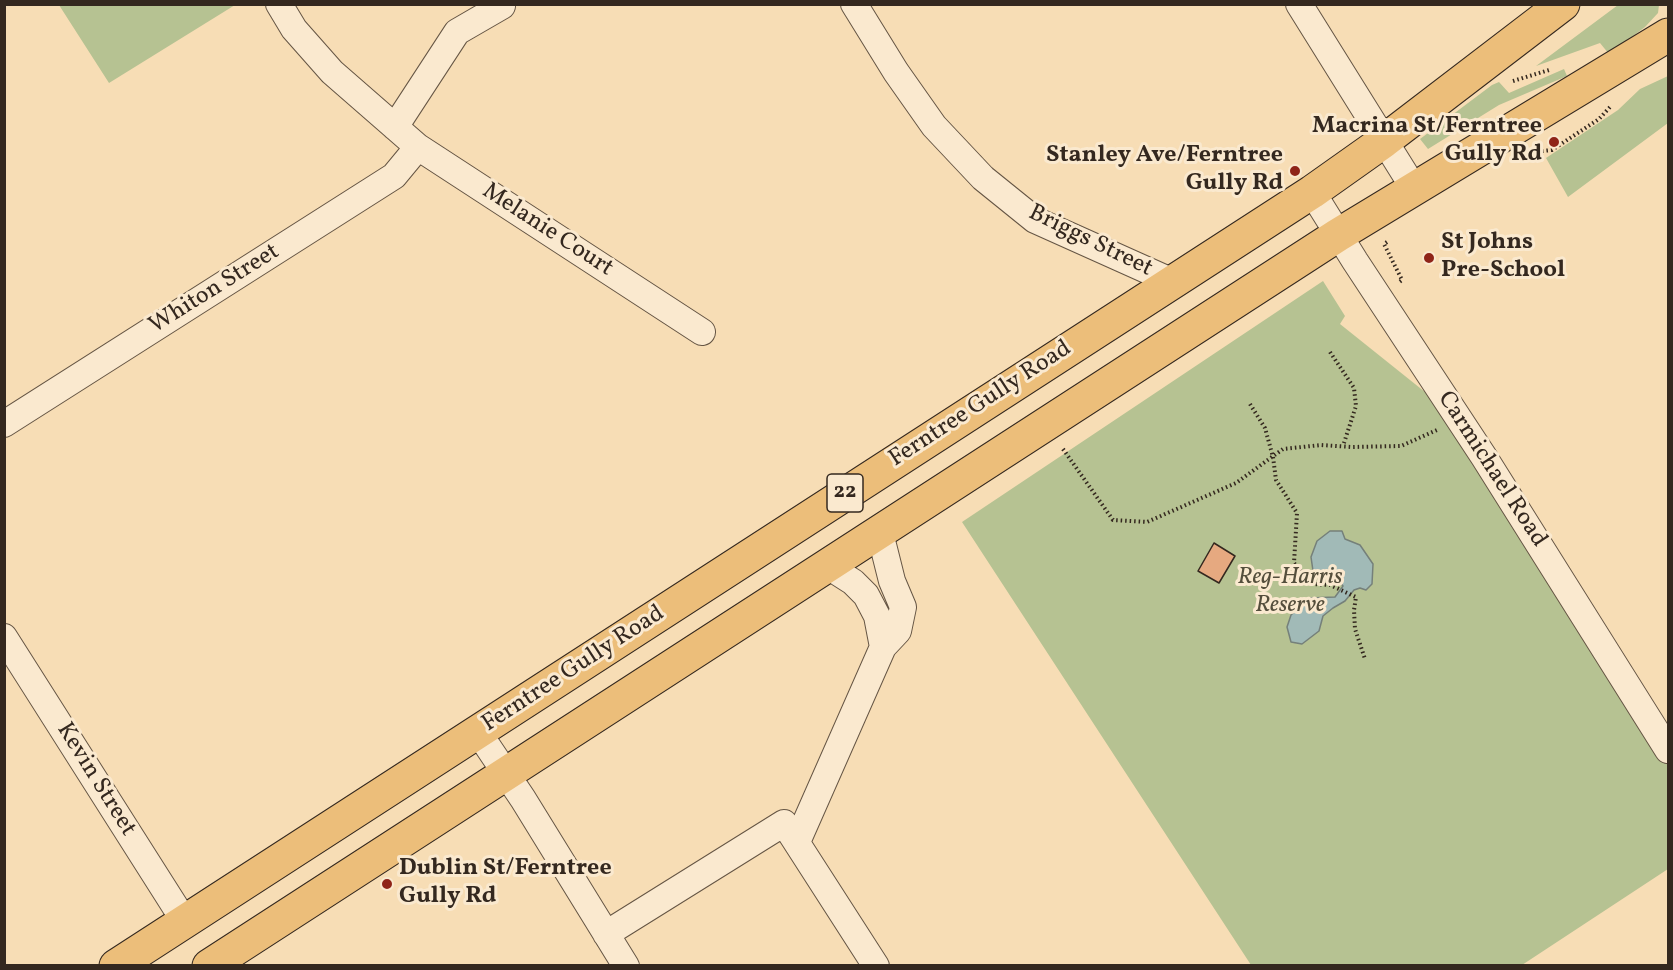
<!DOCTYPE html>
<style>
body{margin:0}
#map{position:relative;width:1673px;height:970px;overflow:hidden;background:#f7ddb5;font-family:Vollkorn,serif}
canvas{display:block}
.frame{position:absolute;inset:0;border:6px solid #34281f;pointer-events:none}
</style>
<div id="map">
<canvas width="1673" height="970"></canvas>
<div class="frame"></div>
</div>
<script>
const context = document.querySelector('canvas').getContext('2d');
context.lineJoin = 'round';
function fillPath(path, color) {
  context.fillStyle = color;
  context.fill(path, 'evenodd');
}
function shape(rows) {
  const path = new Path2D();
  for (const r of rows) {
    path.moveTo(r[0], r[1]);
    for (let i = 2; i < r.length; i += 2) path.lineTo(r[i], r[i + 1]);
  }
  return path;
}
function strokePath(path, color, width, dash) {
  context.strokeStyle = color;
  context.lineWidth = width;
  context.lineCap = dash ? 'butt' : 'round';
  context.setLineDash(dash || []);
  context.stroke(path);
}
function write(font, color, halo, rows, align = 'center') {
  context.font = font + ' Vollkorn,serif';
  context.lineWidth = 6;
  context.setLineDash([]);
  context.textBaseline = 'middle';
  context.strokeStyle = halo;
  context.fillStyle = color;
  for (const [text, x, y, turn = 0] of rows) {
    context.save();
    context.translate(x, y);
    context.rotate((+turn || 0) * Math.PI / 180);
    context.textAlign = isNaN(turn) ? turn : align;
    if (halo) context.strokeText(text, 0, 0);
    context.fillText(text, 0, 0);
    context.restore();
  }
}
fillPath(shape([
 [59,5,235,5,109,83],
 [1618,5,1659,5,1658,13,1645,27,1609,54,1600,43,1536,66],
 [1564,69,1567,76,1499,105,1428,149,1420,139,1492,85,1499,82,1509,93],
 [1668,76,1668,123,1568,197,1546,158,1618,110,1640,89],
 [1323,281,1345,316,1340,324,1460,420,1668,750,1668,869,1522,965,1251,965,962,522]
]), '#b6c292');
const water = shape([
 [1330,531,1342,531,1345,539,1360,545,1373,564,1372,584,1366,590,1360,588,1354,590,1345,601,1333,608,1323,616,1319,631,1302,644,1291,642,1287,627,1291,615,1309,598,1335,597,1343,586,1340,582,1313,571,1311,557,1317,541,1330,531]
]);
fillPath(water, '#a1bab7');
strokePath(water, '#75807a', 1.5);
const building = shape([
 [1214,543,1235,556,1219,583,1198,571,1214,543]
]);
fillPath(building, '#e6a980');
strokePath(building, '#34281f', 1.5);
const minor = shape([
 [279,4,294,29,332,72,418,147,702,332],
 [854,4,896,72,934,126,983,178,1035,220,1171,281],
 [1299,4,1415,190],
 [395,127,457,32,502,6],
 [1312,192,1355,261,1484,457,1668,750],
 [4,424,394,176,418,147],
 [828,566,853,582,866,595,877,616,883,647],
 [4,637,185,922],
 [478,732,523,799,626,966],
 [797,842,883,647,898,631,903,607,892,581,880,533],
 [606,934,784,823,876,966]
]);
const major = shape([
 [116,966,1312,192,1384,141,1563,4],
 [209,966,1338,235,1668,35]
]);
strokePath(minor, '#655544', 28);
strokePath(major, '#34281f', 35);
strokePath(shape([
 [1513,81,1549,70],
 [1533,152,1552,150,1599,119,1610,107],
 [1387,242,1384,244,1402,280,1398,283],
 [1330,352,1354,388,1356,406,1343,446],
 [1250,404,1265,428,1273,457,1276,480,1297,513,1294,563,1311,584,1330,585,1356,597,1354,610,1355,629,1365,659],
 [1063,449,1113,520,1147,522,1236,483,1283,449,1321,445,1352,447,1401,446,1437,430]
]), '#34281f', 4, [1.5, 3]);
strokePath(minor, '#fae9cf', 26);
strokePath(major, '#ecbe7a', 33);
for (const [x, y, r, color] of [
 [1554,142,6,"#8f2418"],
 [1295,171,6,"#8f2418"],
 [1429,258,6,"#8f2418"],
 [387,884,6,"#8f2418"]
]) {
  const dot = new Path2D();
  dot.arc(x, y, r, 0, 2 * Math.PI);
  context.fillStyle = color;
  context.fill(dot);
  strokePath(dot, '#fae9cf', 2);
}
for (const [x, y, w] of [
 [845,493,36]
]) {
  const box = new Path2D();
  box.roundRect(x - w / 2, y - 19, w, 38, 4.5);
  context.fillStyle = '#fae9cf';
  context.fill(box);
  strokePath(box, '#34281f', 1.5);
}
write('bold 22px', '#34281f', null, [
 ["22",845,493]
]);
write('bold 24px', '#34281f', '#fae9cf', [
 ["Macrina St/Ferntree",1542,128],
 ["Gully Rd",1542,156],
 ["Stanley Ave/Ferntree",1283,157],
 ["Gully Rd",1283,185],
 ["St Johns",1441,244,"left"],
 ["Pre-School",1441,272,"left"],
 ["Dublin St/Ferntree",399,870,"left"],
 ["Gully Rd",399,898,"left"]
], 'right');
write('24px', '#34281f', '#fae9cf', [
 ["Melanie Court",547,231,33],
 ["Briggs Street",1090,242,26],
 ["Whiton Street",215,290,-32],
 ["Ferntree Gully Road",981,405,-33],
 ["Carmichael Road",1491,470,57],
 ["Ferntree Gully Road",574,670,-33],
 ["Kevin Street",95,780,58]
]);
write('italic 24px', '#544e3c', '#fae9cf', [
 ["Reg-Harris",1290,579],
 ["Reserve",1290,607]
]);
</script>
